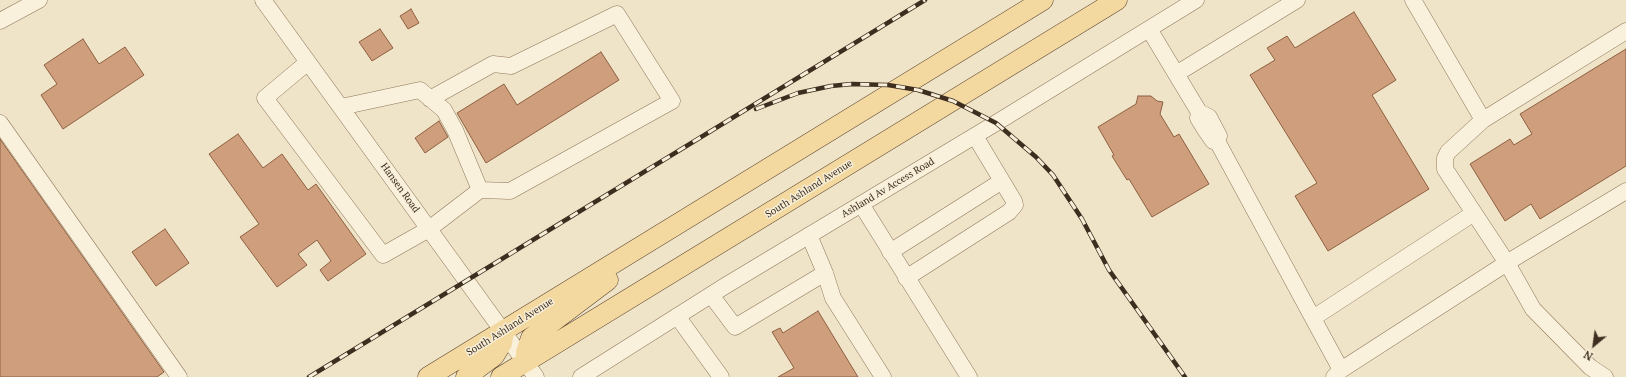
<!DOCTYPE html>
<style>
body{margin:0}
#map{position:relative;width:1626px;height:377px;overflow:hidden;background:#f0e4c8;font-family:"PT Serif",serif}
canvas{display:block}
.north{position:absolute;left:1574px;top:325px;width:40px;height:40px;-webkit-text-stroke:3px #f7eed8;paint-order:stroke;rotate:209deg;font-size:11px;font-weight:700;line-height:16px;text-align:center;color:#3d2e20}
.north::after{content:'';display:block;margin:auto;width:14px;height:18px;background:#3d2e20;clip-path:polygon(50% 0,100% 100%,50% 72%,0 100%)}
</style>
<div id="map">
<canvas width="1626" height="377"></canvas>
<div class="north">N</div>
</div>
<script>
const context = document.querySelector('canvas').getContext('2d');
context.lineJoin = 'round';
function fillPath(path, color) {
  context.fillStyle = color;
  context.fill(path, 'evenodd');
}
function shape(rows) {
  const path = new Path2D();
  for (const r of rows) {
    path.moveTo(r[0], r[1]);
    for (let i = 2; i < r.length; i += 2) path.lineTo(r[i], r[i + 1]);
  }
  return path;
}
function strokePath(path, color, width, dash) {
  context.strokeStyle = color;
  context.lineWidth = width;
  context.lineCap = dash ? 'butt' : 'round';
  context.setLineDash(dash || []);
  context.stroke(path);
}
function write(font, color, halo, rows, align = 'center') {
  context.font = font + ' "PT Serif",serif';
  context.lineWidth = 3;
  context.setLineDash([]);
  context.textBaseline = 'middle';
  context.strokeStyle = halo;
  context.fillStyle = color;
  for (const [text, x, y, turn = 0] of rows) {
    context.save();
    context.translate(x, y);
    context.rotate((+turn || 0) * Math.PI / 180);
    context.textAlign = isNaN(turn) ? turn : align;
    if (halo) context.strokeText(text, 0, 0);
    context.fillText(text, 0, 0);
    context.restore();
  }
}
const building = shape([
 [411,9,419,23,408,29,400,16,411,9],
 [1354,12,1396,80,1372,95,1429,189,1328,251,1295,196,1317,183,1250,75,1275,60,1267,48,1287,36,1295,48,1354,12],
 [380,29,393,48,372,61,359,42,380,29],
 [83,39,99,64,125,47,144,75,63,129,41,95,57,84,44,65,83,39],
 [1626,49,1626,166,1540,219,1531,204,1505,221,1470,164,1510,139,1514,145,1532,134,1520,114,1626,49],
 [601,52,619,80,486,163,457,113,504,84,517,105,601,52],
 [1138,96,1151,96,1157,101,1163,102,1160,114,1174,137,1179,134,1209,184,1152,217,1129,179,1127,180,1112,156,1114,155,1098,127,1136,104,1138,96],
 [439,121,448,137,425,153,415,138,439,121],
 [238,134,263,168,282,154,308,190,316,184,366,254,328,281,320,270,331,261,317,240,298,254,307,265,277,287,240,237,259,224,209,154,238,134],
 [0,139,164,372,157,377,0,377,0,139],
 [165,229,189,263,156,286,132,252,165,229],
 [818,311,858,377,778,377,794,368,772,332,780,328,783,333,818,311]
]);
fillPath(building, '#cf9f7d');
strokePath(building, '#8d5f41', 1);
const minor = shape([
 [263,0,536,377],
 [1413,0,1483,120,1626,31],
 [0,21,39,0],
 [1149,29,1199,112,1209,117,1219,136,1217,141,1213,141,1206,131,1198,118,1199,112],
 [308,62,265,98,383,255,429,229,480,190,455,130,444,110,420,90,341,107],
 [1176,74,1297,0],
 [430,99,493,64,511,66,617,14,672,101,510,191,480,190],
 [1483,120,1448,152,1445,158,1445,169,1507,263,1533,309,1590,367,1605,377],
 [0,123,179,377],
 [1217,141,1341,370,1334,377],
 [861,204,969,377],
 [809,235,825,273,833,298,883,377],
 [890,252,1002,181,975,136],
 [906,278,1009,212,1015,205,1014,201,1002,181],
 [711,295,735,327,825,273],
 [677,316,721,377],
 [1313,318,1474,213],
 [1341,370,1513,259,1626,191],
 [581,377,725,286,996,123,1196,0]
]);
const major = shape([
 [526,362,526,352,531,338,608,280],
 [428,377,1043,0],
 [466,377,494,356,502,343,504,331],
 [501,377,1117,0]
]);
strokePath(minor, '#8d765c', 17);
strokePath(major, '#5b4430', 21);
strokePath(minor, '#faf1dc', 16);
strokePath(major, '#f3d9a0', 20);
const rail = shape([
 [756,109,798,93,831,86,852,84,888,85,918,90,953,101,996,123,1036,157,1053,175,1082,219,1109,270,1185,377],
 [309,377,925,0]
]);
strokePath(rail, '#3d2e20', 4.5);
strokePath(rail, '#f7eed8', 3, [9]);
write('10px', '#3d2e20', '#f7eed8', [
 ["Hansen Road",400,188,54],
 ["Ashland Av Access Road",888,188,-31],
 ["South Ashland Avenue",809,189,-32],
 ["South Ashland Avenue",510,327,-32]
]);
</script>
